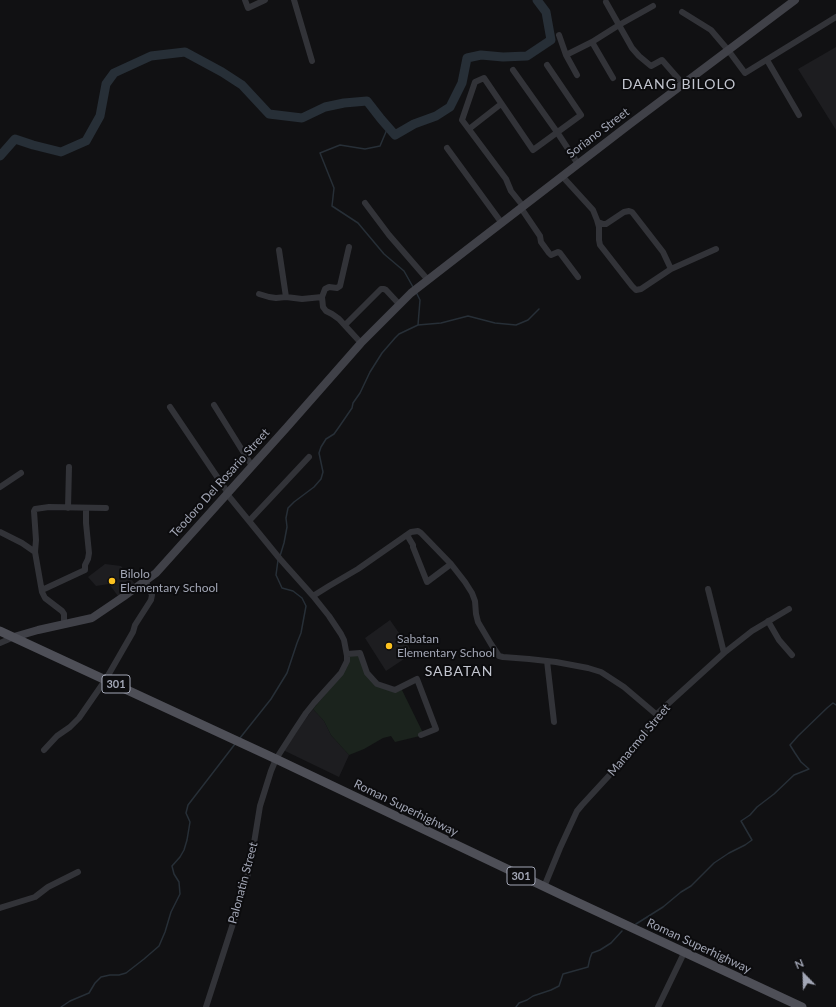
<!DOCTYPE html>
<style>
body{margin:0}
#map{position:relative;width:836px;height:1007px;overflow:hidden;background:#111113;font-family:Lato,sans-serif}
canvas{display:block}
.north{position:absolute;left:784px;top:955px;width:40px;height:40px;-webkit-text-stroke:3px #0c0c0e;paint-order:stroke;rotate:337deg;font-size:11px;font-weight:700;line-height:16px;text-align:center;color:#a2a6b5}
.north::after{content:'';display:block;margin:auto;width:14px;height:18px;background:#a2a6b5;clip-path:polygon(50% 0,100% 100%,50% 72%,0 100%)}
</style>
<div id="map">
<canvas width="836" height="1007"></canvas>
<div class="north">N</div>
</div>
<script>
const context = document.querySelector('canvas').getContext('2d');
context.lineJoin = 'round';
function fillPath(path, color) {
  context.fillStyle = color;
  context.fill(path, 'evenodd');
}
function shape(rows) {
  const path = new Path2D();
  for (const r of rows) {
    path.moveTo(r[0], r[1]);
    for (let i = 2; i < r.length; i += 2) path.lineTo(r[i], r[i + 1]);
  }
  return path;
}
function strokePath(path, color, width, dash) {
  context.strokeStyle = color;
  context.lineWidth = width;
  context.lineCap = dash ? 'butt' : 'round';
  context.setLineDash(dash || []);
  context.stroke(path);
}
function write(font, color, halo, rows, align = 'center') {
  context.font = font + ' Lato,sans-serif';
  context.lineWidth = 4;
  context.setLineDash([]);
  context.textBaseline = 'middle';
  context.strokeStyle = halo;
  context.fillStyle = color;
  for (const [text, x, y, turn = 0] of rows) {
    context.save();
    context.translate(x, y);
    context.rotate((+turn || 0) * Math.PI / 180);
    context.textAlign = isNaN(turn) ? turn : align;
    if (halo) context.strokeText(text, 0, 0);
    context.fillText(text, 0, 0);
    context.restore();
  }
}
fillPath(shape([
 [836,47,836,130,798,69],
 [105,564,121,566,135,584,118,596,109,584,96,586,88,577],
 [390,620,413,653,386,671,365,638],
 [313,709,324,721,331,735,349,755,339,777,283,750]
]), '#1d1d20');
fillPath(shape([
 [359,654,375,685,401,688,424,735,395,742,391,736,383,738,364,749,349,755,331,735,324,721,313,709,330,689,349,655]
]), '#1b231d');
strokePath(shape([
 [388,127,380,146,365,149,340,145,320,153,334,188,332,206,358,223,384,254,404,271,413,287],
 [416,292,420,300,418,325],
 [280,556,284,543,287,527,286,518,288,508,294,502,314,487,321,479,323,472,319,453,321,447,326,439,334,434,339,427,352,408,353,403,360,393,370,372,382,353,395,338,399,334,418,325,441,323,468,316,495,323,516,325,528,320,539,309],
 [240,738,271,699,287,673,297,643,301,633,306,606,302,598,293,591,282,588,276,575,278,560],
 [636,924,663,907,681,892,691,886,714,863,729,853,745,845,752,840,741,821,750,815,757,807,774,794,794,775,809,769,801,762,795,753,790,745,798,736,827,708,833,703,836,705],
 [61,1007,70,1001,89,993,95,983,101,977,110,975,119,975,126,973,144,959,159,946,165,932,171,912,180,894,179,882,174,874,172,866,180,857,184,850,187,840,190,822,186,813,188,805,235,744],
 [516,1007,519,1003,527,1000,533,996,551,990,559,986,563,974,588,967,590,958,592,953,600,950,611,943,622,931]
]), '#272f37', 1.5);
strokePath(shape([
 [0,156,15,139,33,145,61,152,86,141,100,116,106,84,114,73,151,56,185,52,222,72,242,85,269,114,302,118,325,107,344,103,367,101,381,119,395,135,414,124,436,116,450,107,462,83,467,58,481,55,503,57,527,56,551,40,546,12,537,0]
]), '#272f37', 9);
strokePath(shape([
 [245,0,248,8,265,0],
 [294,0,312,61],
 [606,2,619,25,653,6],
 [682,12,711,30,728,50,745,73,836,17],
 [559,35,566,55,577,75],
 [592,42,613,78],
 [566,55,592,42,619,25,632,48,639,56,651,66,662,60,683,84],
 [767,60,799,115],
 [513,70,557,132,578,164],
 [469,129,501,104],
 [447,148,501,222],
 [562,176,593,210,597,220,599,227,599,240,600,245,632,286,636,290,641,289,671,269,716,249],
 [365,203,389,235,428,280],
 [523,206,511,191,506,179,462,120,475,82,484,78,533,150,581,115,547,65],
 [521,208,540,236,541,242,549,253,551,255,558,252,560,253,578,277],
 [598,222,603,224,606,224,624,212,629,211,632,212,663,252,671,269],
 [349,247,340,286,337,288,329,287,325,289,322,297,323,307,326,311,332,314,339,319,361,343],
 [279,250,286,297,302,299,322,297],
 [259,294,269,297,276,298,286,297],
 [345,325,381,289,384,289,386,290,399,304],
 [214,405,252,466],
 [170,407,228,493],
 [0,487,21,473],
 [68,508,69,467],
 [249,521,309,457],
 [0,532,22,543,35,552],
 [407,535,413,545,413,547,427,582,451,564],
 [708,589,724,653],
 [42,590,85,570,85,565,88,559,89,553,86,523,86,508],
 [313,596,329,586,358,569,411,532,418,531,421,533,451,564,465,582,472,593,475,601,476,614,478,622,491,644,499,656,503,657,529,659,556,662,588,668,601,672,624,687,657,715],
 [768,621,779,640,792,655],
 [64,624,64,614,62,611,45,598,42,592,35,552,36,540,34,511,35,509,49,507,106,508],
 [0,643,14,637],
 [347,654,360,653,367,673,377,684,395,690,417,679,436,729,421,735],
 [547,661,554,722],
 [44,750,57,736,70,727,79,718,106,679,133,632,135,625,151,600,152,595,145,580],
 [544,887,560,848,577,811,582,805,616,768,656,719,659,712,724,653,752,631,789,609],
 [0,908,35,897,48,887,78,872],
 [206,1007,239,905,247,878,254,843,260,806,271,771,276,759,294,731,306,713,314,703,341,673,347,661,347,656,344,640,341,634,329,616,313,596,280,559,227,494],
 [658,1007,684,953]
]), '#323338', 6);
strokePath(shape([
 [14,637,38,630,92,618,123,597,156,573,288,426,361,343,411,293,469,248,630,124,795,0]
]), '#404148', 8);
strokePath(shape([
 [0,631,276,759,566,897,802,1007]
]), '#4e4f57', 9);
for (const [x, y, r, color] of [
 [112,581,4,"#fcc220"],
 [389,646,4,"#fcc220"]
]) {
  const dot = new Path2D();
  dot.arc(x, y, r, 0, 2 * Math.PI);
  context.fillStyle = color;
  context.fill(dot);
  strokePath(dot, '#0c0c0e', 1.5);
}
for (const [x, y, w] of [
 [116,684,28],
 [521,876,28]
]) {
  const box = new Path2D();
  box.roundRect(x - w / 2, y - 9, w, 18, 3);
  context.fillStyle = '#0c0c0e';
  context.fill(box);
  strokePath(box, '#a2a6b5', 1);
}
write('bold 11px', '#a2a6b5', null, [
 ["301",116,684],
 ["301",521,876]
]);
write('12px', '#a2a6b5', '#0c0c0e', [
 ["Soriano Street",598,133,-37],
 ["Teodoro Del Rosario Street",220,483,-48],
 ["Manacmol Street",639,740,-50],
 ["Roman Superhighway",406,808,26],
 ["Palonatin Street",243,883,-75],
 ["Roman Superhighway",699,946,25]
]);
write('12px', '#a2a6b5', '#0c0c0e', [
 ["Bilolo",120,574],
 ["Elementary School",120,588],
 ["Sabatan",397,639],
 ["Elementary School",397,653]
], 'left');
context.letterSpacing = '1px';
write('14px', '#c3c6d0', '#0c0c0e', [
 ["DAANG BILOLO",679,84],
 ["SABATAN",459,671]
]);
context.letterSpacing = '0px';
</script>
